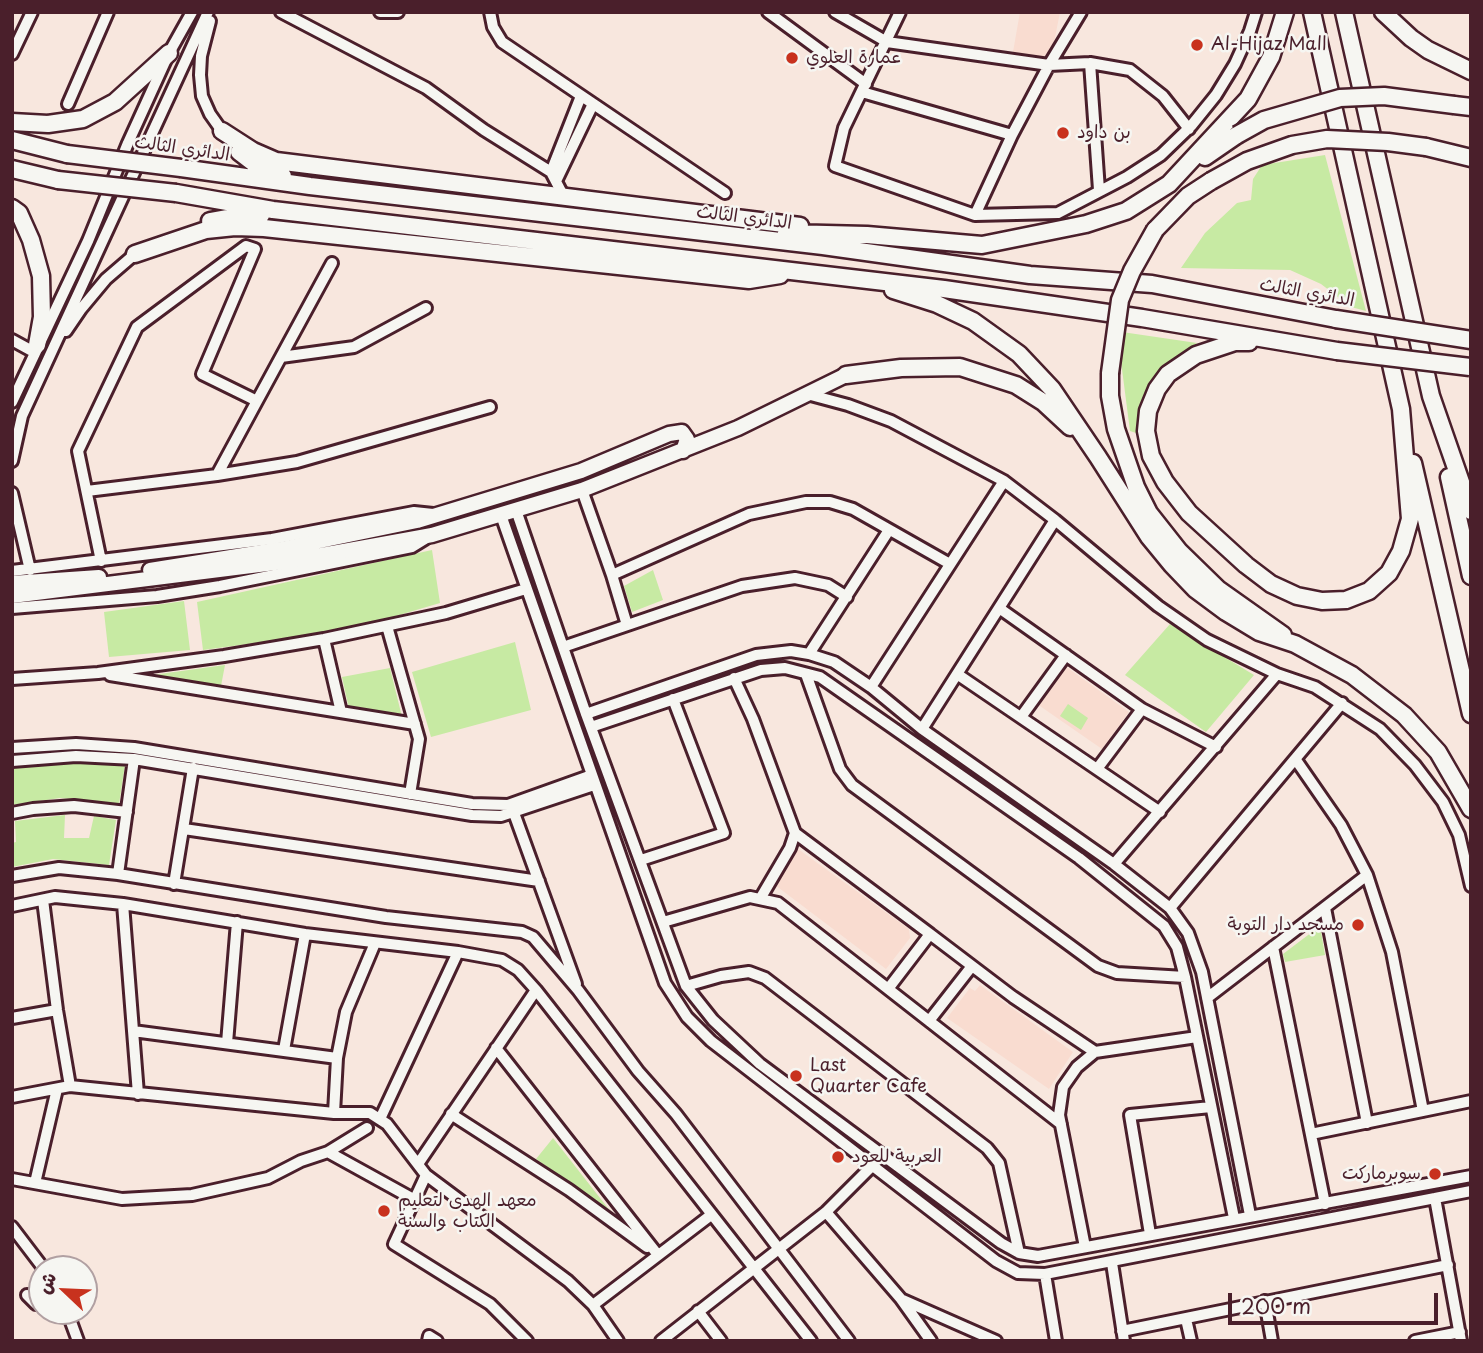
<!DOCTYPE html>
<meta charset="utf-8">
<style>
body{margin:0}
#map{position:relative;width:1483px;height:1353px;overflow:hidden;background:#f8e7de;font-family:"Playpen Sans","Playpen Sans Arabic",sans-serif}
canvas{display:block}
.frame{position:absolute;inset:0;border:14px solid #4a1f2b;pointer-events:none}
.north{position:absolute;left:28px;top:1255px;width:70px;height:70px;box-sizing:border-box;background:#f6f6f2;border:2px solid #b1a0a2;border-radius:50%;rotate:293deg;font-size:19px;font-weight:700;line-height:28px;text-align:center;color:#4a1f2b}
.north::after{content:'';display:block;margin:auto;width:24px;height:32px;background:#c8321e;clip-path:polygon(50% 0,100% 100%,50% 72%,0 100%)}
.scale{position:absolute;left:1228px;top:1293px;width:210px;height:32px;box-sizing:border-box;border:4px solid #4a1f2b;border-top:0;padding-left:9px;font-size:21px;line-height:24px;white-space:nowrap;color:#4a1f2b;-webkit-text-stroke:5px #f6f6f2;paint-order:stroke}
</style>
<div id="map">
<canvas width="1483" height="1353"></canvas>
<div class="frame"></div>
<div class="north">ش</div>
<div class="scale">200 m</div>
</div>
<script>
const context = document.querySelector('canvas').getContext('2d');
context.lineJoin = 'round';
function fillPath(path, color) {
  context.fillStyle = color;
  context.fill(path, 'evenodd');
}
function shape(rows) {
  const path = new Path2D();
  for (const r of rows) {
    path.moveTo(r[0], r[1]);
    for (let i = 2; i < r.length; i += 2) path.lineTo(r[i], r[i + 1]);
  }
  return path;
}
function strokePath(path, color, width, dash) {
  context.strokeStyle = color;
  context.lineWidth = width;
  context.lineCap = dash ? 'butt' : 'round';
  context.setLineDash(dash || []);
  context.stroke(path);
}
function write(font, color, halo, rows, align = 'center') {
  context.font = font + ' "Playpen Sans","Playpen Sans Arabic",sans-serif';
  context.lineWidth = 5;
  context.setLineDash([]);
  context.textBaseline = 'middle';
  context.strokeStyle = halo;
  context.fillStyle = color;
  for (const [text, x, y, turn = 0] of rows) {
    context.save();
    context.translate(x, y);
    context.rotate((+turn || 0) * Math.PI / 180);
    context.textAlign = isNaN(turn) ? turn : align;
    if (halo) context.strokeText(text, 0, 0);
    context.fillText(text, 0, 0);
    context.restore();
  }
}
fillPath(shape([
 [1020,12,1060,12,1051,58,1013,52],
 [1065,666,1129,712,1102,749,1037,704],
 [798,849,909,929,910,938,886,969,775,885],
 [980,985,1073,1052,1049,1089,947,1018,970,988,975,991]
]), '#f9dcd0');
fillPath(shape([
 [1325,155,1366,311,1351,307,1321,284,1290,270,1181,268,1205,233,1237,203,1251,200,1253,179,1262,165],
 [1122,332,1197,343,1166,365,1141,403,1136,433,1130,431,1119,346],
 [432,550,440,603,389,618,301,637,203,650,197,602],
 [653,570,663,600,632,612,624,586],
 [184,601,190,650,109,657,104,612],
 [1170,624,1254,675,1206,732,1125,675],
 [515,642,531,710,431,737,412,672],
 [225,665,221,686,145,676],
 [390,668,402,717,349,709,342,677],
 [1068,704,1088,718,1081,730,1060,716],
 [47,760,86,761,125,765,119,804,60,798,12,805,12,765],
 [65,815,64,838,89,838,94,816,116,820,109,865,53,859,12,867,12,843,16,842,15,821],
 [1320,926,1325,955,1285,962,1283,954],
 [553,1138,611,1212,536,1159]
]), '#c7eaa3');
const minor = shape([
 [281,12,426,88,484,130,551,172,564,197],
 [380,12,398,12],
 [490,12,493,27,502,42,725,193],
 [768,12,866,84],
 [835,12,887,42,1049,65,1090,63,1130,70,1163,96,1189,129],
 [900,12,844,128,835,166,975,215,1012,135,1049,65,1081,12],
 [210,21,201,56,200,75,202,96,210,114,222,131],
 [12,54,32,12],
 [1090,63,1099,190],
 [862,92,1012,135],
 [68,104,108,12],
 [551,172,581,96],
 [556,181,593,104],
 [975,215,1058,213,1127,177,1161,155,1191,126,1216,95,1235,64,1250,31,1256,12],
 [66,331,81,309,106,279,135,254],
 [12,340,34,352],
 [281,357,354,347,426,308],
 [807,394,848,405,891,421,1004,481,1055,520,1158,606,1207,640,1277,674,1315,687,1380,729,1415,765,1443,802,1459,835,1471,886],
 [257,401,217,475,297,462,490,407],
 [12,402,88,241,128,143,169,53,192,12],
 [12,461,22,416,208,12],
 [582,490,612,575,627,625],
 [87,491,217,475],
 [12,493,30,570],
 [516,510,586,714,686,986,713,1020,760,1064,1001,1243,1019,1253,1038,1256,1471,1176],
 [501,515,665,983,687,1017,711,1041,996,1261,1018,1273,1045,1274,1471,1191],
 [101,561,78,451,137,327,246,246,255,249,202,374,257,401,332,263],
 [12,571,272,539,414,512,433,514],
 [612,575,749,514,806,502,830,502,853,509,950,564],
 [12,608,157,596,220,586,412,547,425,539],
 [999,608,1142,709,1216,747],
 [387,626,419,739,410,794],
 [324,639,341,712],
 [563,647,742,586,795,578,828,585,847,597],
 [809,654,889,530],
 [806,674,840,769,852,785,1098,966,1117,973,1185,977],
 [957,674,1160,812],
 [110,675,415,724],
 [734,678,753,719,795,833,930,934],
 [12,679,98,673,224,656,324,639,446,613,526,589],
 [871,687,1004,481],
 [586,714,756,655,791,651,809,654,834,662,871,687,922,729,1114,864,1170,908,1188,933,1202,972,1250,1215],
 [1021,717,1066,655],
 [591,727,761,670,785,668,820,677,1079,858,1164,926,1177,947,1185,977,1234,1218],
 [922,729,1055,520],
 [12,748,76,744,134,748,472,804,508,805,592,775],
 [1296,760,1341,825,1367,875,1392,952,1423,1111],
 [12,761,76,756,134,759,472,815,501,816,594,785],
 [1097,769,1142,709],
 [12,813,33,809,74,806,127,812],
 [514,813,576,984],
 [184,829,539,881],
 [641,860,724,833,673,699],
 [1114,864,1277,674],
 [118,874,134,759],
 [12,876,59,868,118,874,386,917,522,932,533,937,578,990,638,1071,676,1114,849,1341],
 [174,884,193,768],
 [760,899,790,848,795,833],
 [43,900,57,1010,70,1086],
 [123,904,138,1094],
 [12,906,55,897,123,904,305,934,458,952,502,960,518,970,536,990,811,1341],
 [1170,908,1342,703],
 [1325,908,1367,1123],
 [663,922,750,897,778,903,1061,1124],
 [1273,947,1325,1204],
 [686,986,721,976,749,972,765,978,987,1148,999,1163,1019,1253],
 [888,989,930,934,1013,997,1095,1052],
 [1207,998,1367,875],
 [12,1018,57,1010],
 [929,1021,972,966],
 [133,1031,337,1058],
 [227,1043,237,922],
 [496,1048,658,1255],
 [284,1050,305,934],
 [12,1097,70,1086,334,1113,370,1113,387,1124,426,1175,568,1281,593,1305,618,1341],
 [334,1113,337,1058,346,1012,375,943],
 [451,1114,569,1190,647,1247],
 [380,1119,458,952],
 [1311,1134,1471,1101],
 [328,1152,367,1128],
 [418,1164,536,990],
 [426,1175,394,1244,490,1304,527,1341],
 [12,1179,122,1199,192,1195,268,1178,301,1161,328,1152,415,1200],
 [35,1183,57,1089],
 [1435,1198,1461,1341],
 [826,1212,901,1299,931,1341],
 [12,1227,44,1269],
 [1150,1234,1130,1115,1211,1107],
 [1085,1247,1059,1115,1063,1087,1077,1067,1095,1052,1197,1037],
 [1112,1263,1124,1341],
 [1045,1274,1056,1341],
 [27,1295,36,1304,42,1304],
 [903,1300,996,1341],
 [1265,1301,1272,1341],
 [593,1305,711,1215],
 [67,1311,78,1341],
 [698,1311,721,1341],
 [1186,1319,1191,1341],
 [1122,1331,1448,1265],
 [428,1341,429,1336,437,1341],
 [661,1341,826,1212,872,1166],
 [1415,1341,1460,1332]
]);
const major = shape([
 [150,570,281,549,417,521,581,471,669,434,682,432,687,439,683,451],
 [12,583,99,577],
 [12,596,283,562,432,535,582,490,738,428,846,375]
]);
const highway = shape([
 [1344,12,1431,396,1471,511],
 [1383,12,1411,38,1428,50,1471,71],
 [1454,105,1471,107],
 [12,122,48,124,83,119,115,102,169,53],
 [222,131,253,151,276,161,800,226],
 [12,140,67,154],
 [1426,147,1471,158],
 [239,152,256,165,283,176],
 [1205,157,1237,135],
 [181,168,310,186,823,246,1030,275,1152,284,1336,319],
 [12,169,58,180],
 [176,193,273,210,944,289,1142,318,1337,351],
 [12,208,19,213,31,240,41,276,42,317,37,345],
 [210,221,232,217,261,215],
 [1155,230,1188,196,1211,181],
 [786,233,867,235,982,245,1086,224,1126,211,1169,184,1248,99,1271,57,1285,12],
 [135,254,206,230,235,227,264,228,749,280,780,275],
 [893,290,937,304,973,321,1019,354,1052,389,1098,457,1149,537,1172,565,1195,589,1226,612,1259,632,1295,644,1352,675,1404,715,1438,752,1471,809],
 [1249,342,1235,342,1196,355,1168,374,1157,389,1148,411,1146,431,1151,456,1165,482,1189,513,1246,565,1271,584,1297,596,1322,601,1346,600,1369,591,1389,573,1401,551,1410,519,1401,409,1312,12],
 [1110,373,1110,396,1116,429,1136,487,1149,513,1179,551,1218,589,1283,635],
 [846,375,901,368,960,367,1016,385,1043,402,1070,427],
 [1413,463,1471,714],
 [1449,477,1471,576]
]);
strokePath(minor, '#4a1f2b', 16);
strokePath(major, '#4a1f2b', 19);
strokePath(highway, '#4a1f2b', 21);
strokePath(minor, '#f6f6f2', 10);
strokePath(major, '#f6f6f2', 14);
strokePath(highway, '#f6f6f2', 16);
const highwayBridge = shape([
 [1237,135,1264,120,1340,98,1384,96,1454,105],
 [67,154,181,168],
 [58,180,176,193],
 [1211,181,1247,161,1292,145,1327,139,1388,142,1426,147],
 [1336,319,1471,340],
 [1337,351,1470,367],
 [1110,373,1120,300,1132,271,1155,230]
]);
strokePath(highwayBridge, '#4a1f2b', 21, []);
strokePath(highwayBridge, '#f6f6f2', 16);
for (const [x, y, r, color] of [
 [1197,45,7,"#c8321e"],
 [792,58,7,"#c8321e"],
 [1063,133,7,"#c8321e"],
 [1358,925,7,"#c8321e"],
 [796,1076,7,"#c8321e"],
 [838,1157,7,"#c8321e"],
 [1435,1174,7,"#c8321e"],
 [384,1211,7,"#c8321e"]
]) {
  const dot = new Path2D();
  dot.arc(x, y, r, 0, 2 * Math.PI);
  context.fillStyle = color;
  context.fill(dot);
  strokePath(dot, '#f6f6f2', 2.5);
}
write('18px', '#4a1f2b', '#f6f6f2', [
 ["Al-Hijaz Mall",1211,45],
 ["عمارة العلوي",806,58],
 ["بن داود",1077,133],
 ["مسجد دار التوبة",1344,925,"right"],
 ["Last",810,1066],
 ["Quarter Cafe",810,1087],
 ["العربية للعود",852,1157],
 ["سوبرماركت",1421,1174,"right"],
 ["معهد الهدى لتعليم",398,1201],
 ["الكتاب والسنة",398,1222]
], 'left');
write('18px', '#4a1f2b', '#f6f6f2', [
 ["الدائري الثالث",182,149,8],
 ["الدائري الثالث",744,218,7],
 ["الدائري الثالث",1307,293,10]
]);
</script>
